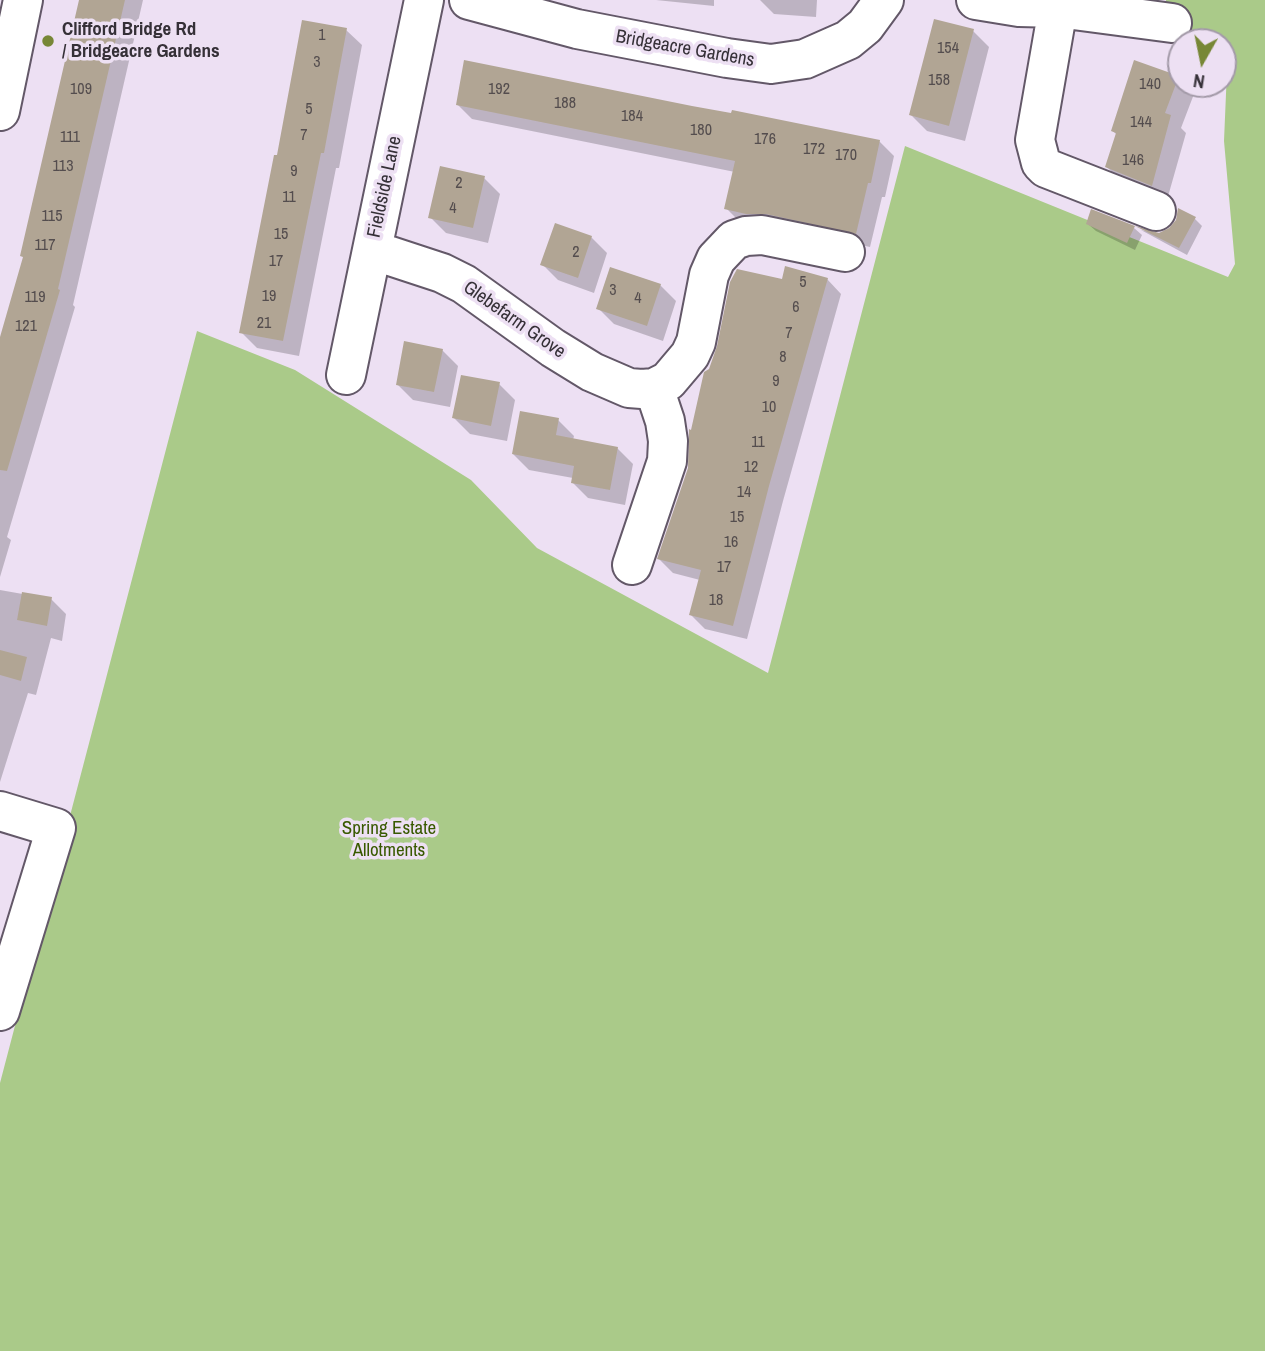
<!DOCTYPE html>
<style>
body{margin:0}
#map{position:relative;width:1265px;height:1351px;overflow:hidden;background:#ede0f3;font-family:"Archivo Narrow",sans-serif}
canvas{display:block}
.north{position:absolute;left:1167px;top:28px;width:70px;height:70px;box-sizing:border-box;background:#ede0f3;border:2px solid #a39aa8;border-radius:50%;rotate:189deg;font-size:19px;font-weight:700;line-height:28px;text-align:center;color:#353037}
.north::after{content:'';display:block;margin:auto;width:24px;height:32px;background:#778736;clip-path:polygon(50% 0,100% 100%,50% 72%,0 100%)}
</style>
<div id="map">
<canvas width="1265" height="1351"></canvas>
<div class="north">N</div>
</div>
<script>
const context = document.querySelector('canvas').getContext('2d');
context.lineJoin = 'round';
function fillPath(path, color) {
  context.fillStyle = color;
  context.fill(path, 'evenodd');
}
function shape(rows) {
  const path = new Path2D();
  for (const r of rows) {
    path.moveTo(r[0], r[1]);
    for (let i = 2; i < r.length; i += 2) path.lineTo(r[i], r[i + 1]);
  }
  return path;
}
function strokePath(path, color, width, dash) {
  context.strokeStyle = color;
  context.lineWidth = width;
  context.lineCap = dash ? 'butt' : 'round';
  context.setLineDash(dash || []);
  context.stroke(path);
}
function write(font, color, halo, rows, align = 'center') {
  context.font = font + ' "Archivo Narrow",sans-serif';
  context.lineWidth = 7;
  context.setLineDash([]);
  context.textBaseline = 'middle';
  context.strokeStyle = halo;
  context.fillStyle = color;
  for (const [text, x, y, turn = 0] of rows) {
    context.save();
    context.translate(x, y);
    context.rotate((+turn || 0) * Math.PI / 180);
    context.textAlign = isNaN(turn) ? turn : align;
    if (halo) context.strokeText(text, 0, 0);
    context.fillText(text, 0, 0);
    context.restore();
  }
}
fillPath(shape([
 [1166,0,1265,0,1265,1351,0,1351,0,1083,197,331,295,370,471,480,537,548,768,673,905,146,1228,277,1235,264,1224,141,1227,70,1223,66,1223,42,1193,42,1165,20]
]), '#aaca89');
fillPath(shape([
 [81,0,143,0,73,305,75,307,7,537,11,540,0,577,0,342,24,258],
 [656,0,714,0,714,6],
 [760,0,817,0,816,17,774,14],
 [346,30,362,45,339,168,336,168,299,356,257,348,241,332,278,157],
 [973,31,989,47,965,141,927,131,911,115],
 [1178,78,1181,84,1184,84,1194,94,1181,128,1186,133,1167,200,1123,183,1107,167,1117,135,1113,131],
 [457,104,692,108,879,141,894,156,885,197,882,197,870,247,783,228,741,223,726,208,735,172,472,119],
 [484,178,500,194,488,243,446,233,430,217],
 [1092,211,1134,228,1142,235,1135,250,1096,231,1088,224],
 [1194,218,1202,226,1187,255,1141,230,1159,234],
 [591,237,607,253,594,293,558,280,542,264],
 [827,279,841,294,783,501,747,639,705,629,691,615,700,580,673,573,659,559,783,281],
 [660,285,676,301,663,341,614,324,598,308],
 [442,350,458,366,450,407,413,400,397,384],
 [499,384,515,400,507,441,470,434,454,418],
 [558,420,574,436,573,440,617,448,633,464,625,505,588,498,572,482,573,478,529,470,513,454],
 [0,590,51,599,66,614,62,641,51,638,36,695,28,693,0,782]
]), '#0003');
fillPath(shape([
 [79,0,125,0,58,289,60,290,7,471,0,470,0,337,23,257,20,256],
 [934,19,974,29,949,126,909,115],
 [302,20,347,28,324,153,321,153,283,341,239,333,274,155,277,155],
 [464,60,692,106,731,113,732,110,880,140,871,183,868,183,856,234,766,214,746,214,724,209,735,161,456,105],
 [1134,60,1179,76,1165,113,1171,115,1152,186,1105,167,1116,133,1111,131],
 [440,166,485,176,473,228,428,218],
 [1178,208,1196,217,1179,248,1135,226,1159,233,1169,228,1176,220],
 [1091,209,1135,226,1127,243,1086,224],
 [555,223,592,236,578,278,540,265],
 [785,266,828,278,769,486,733,626,689,615,701,570,657,559,688,468,689,429,691,430,704,372,709,369,717,346,730,282,737,269,782,279],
 [610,267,661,284,647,326,596,309],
 [404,341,443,349,434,392,396,385],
 [461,375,500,382,491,426,452,418],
 [520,411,559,418,556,435,618,447,610,490,571,483,574,466,512,454],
 [22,592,52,597,47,626,17,620],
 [0,650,27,657,21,681,0,675]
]), '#b1a594');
const minor = shape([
 [469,0,577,29,727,58,771,64,805,59,848,40,865,26,884,0],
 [976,0,1019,7,1058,8,1172,23],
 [1058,8,1035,140,1041,163,1046,168,1156,211],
 [372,250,442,273,464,284,553,348,592,372,629,388,642,389,654,388,668,381,690,355,696,342,709,275,716,259,734,240,746,236,762,235,845,252],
 [346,375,424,0],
 [632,565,667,461,668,441,665,421,654,388],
 [0,811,56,828,0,1011]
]);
const major = shape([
 [0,111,23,0]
]);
strokePath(minor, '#635868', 42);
strokePath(major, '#635868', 42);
strokePath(minor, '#fff', 38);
strokePath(major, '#fff', 38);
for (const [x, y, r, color] of [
 [48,41,7,"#778736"]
]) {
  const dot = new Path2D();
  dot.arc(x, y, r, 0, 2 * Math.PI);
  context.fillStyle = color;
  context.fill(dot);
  strokePath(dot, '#ede0f3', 2.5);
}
write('16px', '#544d4e', null, [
 ["1",322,36],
 ["154",948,49],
 ["3",317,63],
 ["158",939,81],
 ["140",1150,85],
 ["109",81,90],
 ["192",499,90],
 ["188",565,104],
 ["5",309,110],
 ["184",632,117],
 ["144",1141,123],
 ["180",701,131],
 ["7",304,136],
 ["111",70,138],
 ["176",765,140],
 ["172",814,150],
 ["170",846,156],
 ["146",1133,161],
 ["113",63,167],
 ["9",294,172],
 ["2",459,184],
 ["11",289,198],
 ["4",453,209],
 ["115",52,217],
 ["15",281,235],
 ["117",45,246],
 ["2",576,253],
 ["17",276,262],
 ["5",803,283],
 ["3",613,291],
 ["19",269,297],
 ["119",35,298],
 ["4",638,299],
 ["6",796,308],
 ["21",264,324],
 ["121",26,327],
 ["7",789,334],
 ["8",783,358],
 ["9",776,382],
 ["10",769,408],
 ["11",758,443],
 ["12",751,468],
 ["14",744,493],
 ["15",737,518],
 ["16",731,543],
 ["17",724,568],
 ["18",716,601]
]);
write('bold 19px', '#353037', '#ede0f3', [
 ["Clifford Bridge Rd",62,30],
 ["/ Bridgeacre Gardens",62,52]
], 'left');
write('19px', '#353037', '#ede0f3', [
 ["Bridgeacre Gardens",685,49,10],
 ["Fieldside Lane",385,187,-78],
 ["Glebefarm Grove",514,320,35]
]);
write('19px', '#385900', '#ede0f3', [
 ["Spring Estate",389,829],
 ["Allotments",389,851]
]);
</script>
